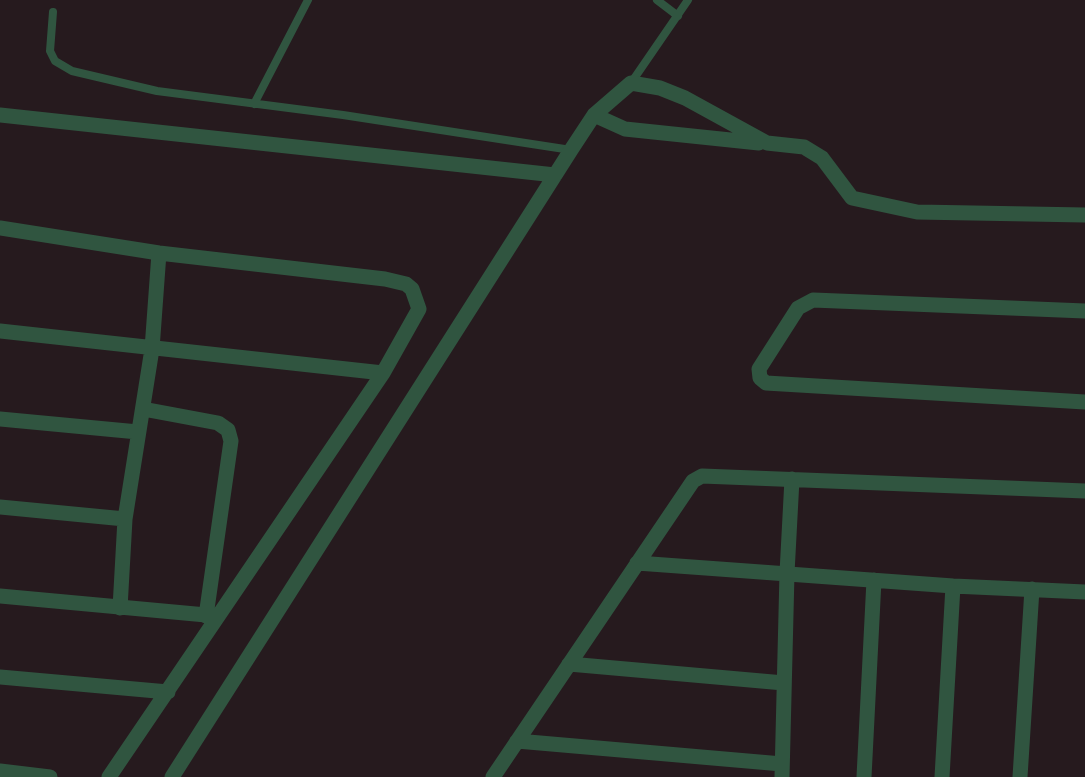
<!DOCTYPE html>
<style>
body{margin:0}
canvas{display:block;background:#261a1e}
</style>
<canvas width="1085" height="777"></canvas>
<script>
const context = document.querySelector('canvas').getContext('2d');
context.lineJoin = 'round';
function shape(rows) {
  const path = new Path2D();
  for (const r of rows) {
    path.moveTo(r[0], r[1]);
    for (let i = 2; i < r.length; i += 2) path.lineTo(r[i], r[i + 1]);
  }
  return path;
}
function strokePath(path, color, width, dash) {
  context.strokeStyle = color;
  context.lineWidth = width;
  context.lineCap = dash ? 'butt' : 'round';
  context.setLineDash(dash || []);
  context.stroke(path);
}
strokePath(shape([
 [657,0,678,16],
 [53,12,50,51,55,61,72,71,157,91,343,115,571,150],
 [631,83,688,0],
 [254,104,308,0]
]), '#305540', 8);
strokePath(shape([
 [0,115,555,175],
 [594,115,625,129,759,143],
 [0,228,159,253,385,279,406,284,412,289,419,309,383,373,109,777],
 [1085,311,813,300,798,308,759,369,760,378,766,383,1085,402],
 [0,331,383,373],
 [143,409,218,423,228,430,231,441,206,616],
 [0,419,138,432],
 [0,507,125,519],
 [637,563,953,586,1085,592],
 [0,596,217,616],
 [120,608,125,519,152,349,159,253],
 [569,664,784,683],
 [0,677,168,692],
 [517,741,782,764],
 [0,771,50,777],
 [172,777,571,150,594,115,631,83,660,88,685,98,767,143,804,147,822,158,852,198,917,212,1085,215],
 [493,777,693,481,702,476,1085,491],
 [782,777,787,573,792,479],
 [864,777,874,580],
 [942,777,953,586],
 [1020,777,1032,589]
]), '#305540', 15);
</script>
